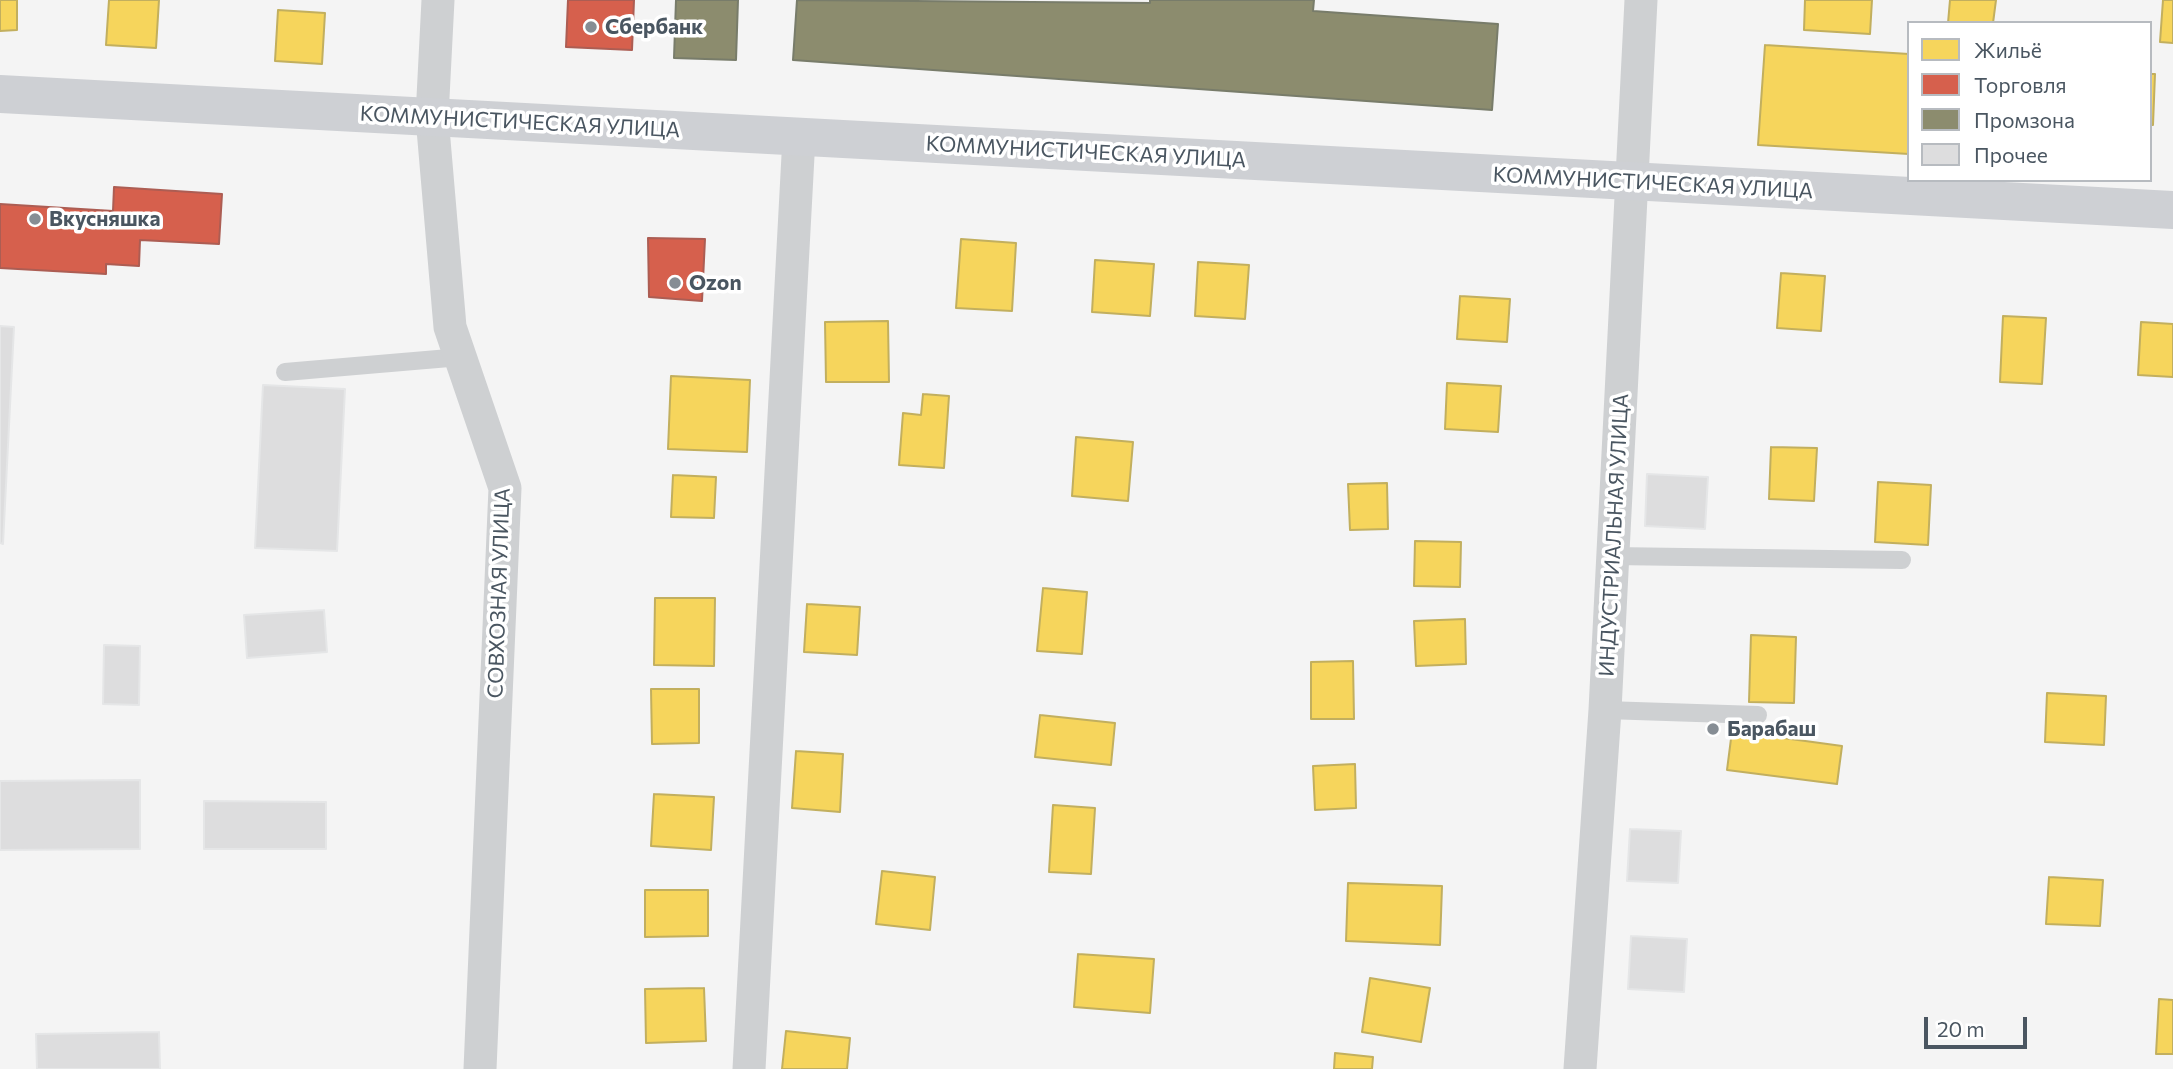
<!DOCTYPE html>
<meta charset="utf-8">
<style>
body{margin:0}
#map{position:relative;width:2173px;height:1069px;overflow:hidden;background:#f4f4f4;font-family:Commissioner,sans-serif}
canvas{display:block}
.legend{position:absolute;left:1907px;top:21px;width:245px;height:161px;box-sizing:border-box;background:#fff;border:2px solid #b7bbc0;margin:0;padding:9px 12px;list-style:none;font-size:21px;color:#4a5661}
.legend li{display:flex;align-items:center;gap:14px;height:35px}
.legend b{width:35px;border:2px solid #b7bbc0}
.scale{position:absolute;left:1924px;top:1017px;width:103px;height:32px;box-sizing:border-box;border:4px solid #4a5661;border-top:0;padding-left:9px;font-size:21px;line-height:24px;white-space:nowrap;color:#4a5661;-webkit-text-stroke:5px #fff;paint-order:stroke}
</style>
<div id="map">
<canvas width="2173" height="1069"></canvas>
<ul class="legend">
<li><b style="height:19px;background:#f6d55c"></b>Жильё</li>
<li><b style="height:19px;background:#d6604d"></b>Торговля</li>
<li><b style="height:19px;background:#8c8c6e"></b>Промзона</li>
<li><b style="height:19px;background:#ddddde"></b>Прочее</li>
</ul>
<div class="scale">20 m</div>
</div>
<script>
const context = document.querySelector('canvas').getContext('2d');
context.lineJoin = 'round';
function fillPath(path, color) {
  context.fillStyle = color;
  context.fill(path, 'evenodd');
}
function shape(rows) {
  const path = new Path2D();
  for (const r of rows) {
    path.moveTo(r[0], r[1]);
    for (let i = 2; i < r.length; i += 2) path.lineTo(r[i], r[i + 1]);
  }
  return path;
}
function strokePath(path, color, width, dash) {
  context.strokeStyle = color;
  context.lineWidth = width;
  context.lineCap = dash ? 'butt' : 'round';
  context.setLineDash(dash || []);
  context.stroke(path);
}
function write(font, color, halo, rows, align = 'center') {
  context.font = font + ' Commissioner,sans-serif';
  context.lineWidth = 7;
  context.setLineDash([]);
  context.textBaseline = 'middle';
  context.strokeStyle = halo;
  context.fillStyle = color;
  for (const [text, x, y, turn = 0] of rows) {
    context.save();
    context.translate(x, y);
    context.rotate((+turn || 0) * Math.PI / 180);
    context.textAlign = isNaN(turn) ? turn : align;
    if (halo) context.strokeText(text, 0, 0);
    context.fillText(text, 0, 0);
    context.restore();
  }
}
const homes = shape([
 [0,0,17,0,17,30,0,31,0,0],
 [109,0,159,0,156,48,106,45,109,0],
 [1805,0,1872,0,1870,34,1804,30,1805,0],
 [1950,0,1996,0,1993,23,1948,23,1950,0],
 [2163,0,2173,0,2173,43,2160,42,2163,0],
 [278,10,325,13,322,64,275,61,278,10],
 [1765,45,1909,54,1909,154,1758,145,1765,45],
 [2150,74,2155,74,2153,125,2150,125,2150,74],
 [961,239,1016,243,1012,311,956,308,961,239],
 [1095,260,1154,264,1150,316,1092,312,1095,260],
 [1198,262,1249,265,1245,319,1195,316,1198,262],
 [1781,273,1825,276,1821,331,1777,328,1781,273],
 [1460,296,1510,299,1507,342,1457,339,1460,296],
 [2003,316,2046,318,2042,384,2000,382,2003,316],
 [888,321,889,382,826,382,825,322,888,321],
 [2141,322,2173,324,2173,377,2138,375,2141,322],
 [671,376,750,380,747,452,668,449,671,376],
 [1447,383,1501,386,1498,432,1445,429,1447,383],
 [923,394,949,396,944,468,899,465,903,413,921,415,923,394],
 [1076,437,1133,442,1128,501,1072,496,1076,437],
 [1771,447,1817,448,1814,501,1769,499,1771,447],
 [673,475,716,477,714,518,671,517,673,475],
 [1878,482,1931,485,1928,545,1875,542,1878,482],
 [1387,483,1388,529,1350,530,1348,484,1387,483],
 [1415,541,1461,542,1460,587,1414,586,1415,541],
 [1043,588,1087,592,1082,654,1037,651,1043,588],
 [655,598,715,598,714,666,654,665,655,598],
 [807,604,860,607,857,655,804,652,807,604],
 [1465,619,1466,664,1416,666,1414,621,1465,619],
 [1751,635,1796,637,1794,703,1749,702,1751,635],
 [1353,661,1354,719,1311,719,1311,662,1353,661],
 [651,689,699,689,699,743,652,744,651,689],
 [2047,693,2106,696,2104,745,2045,742,2047,693],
 [1040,715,1115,723,1111,765,1035,757,1040,715],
 [1732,731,1842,746,1837,784,1727,770,1732,731],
 [796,751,843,754,840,812,792,808,796,751],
 [1355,764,1356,808,1315,810,1313,766,1355,764],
 [654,794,714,797,711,850,651,846,654,794],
 [1053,805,1095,808,1091,874,1049,872,1053,805],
 [882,871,935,877,930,930,876,924,882,871],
 [2049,877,2103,880,2100,926,2046,924,2049,877],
 [1348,883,1442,886,1440,945,1346,941,1348,883],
 [645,890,708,890,708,936,645,937,645,890],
 [1078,954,1154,959,1150,1013,1074,1007,1078,954],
 [1370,978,1430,988,1421,1042,1362,1032,1370,978],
 [704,988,706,1041,646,1043,645,989,704,988],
 [2159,999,2173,1000,2173,1054,2156,1054,2159,999],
 [786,1031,850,1038,847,1069,782,1069,786,1031],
 [1335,1053,1373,1057,1372,1069,1334,1069,1335,1053]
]);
fillPath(homes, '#f6d55c');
strokePath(homes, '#c2af5e', 2);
const shops = shape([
 [568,0,634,0,632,50,566,47,568,0],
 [114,187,222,194,219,244,140,240,139,266,106,264,106,274,0,268,0,204,113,211,114,187],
 [648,238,705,239,702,301,649,297,648,238]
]);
fillPath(shops, '#d6604d');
strokePath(shops, '#ac5d53', 2);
const industry = shape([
 [676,0,738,0,736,60,674,58,676,0],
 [797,0,1150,3,1150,0,1314,0,1313,11,1498,24,1492,110,793,60,797,0]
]);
fillPath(industry, '#8c8c6e');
strokePath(industry, '#787c6a', 2);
const building = shape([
 [0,326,14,327,3,544,0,543,0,326],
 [263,385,345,389,337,551,255,548,263,385],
 [1647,474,1708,477,1705,529,1645,526,1647,474],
 [324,610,327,652,247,658,244,615,324,610],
 [104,645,140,646,139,705,103,704,104,645],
 [140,780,140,849,0,850,0,781,140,780],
 [204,801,326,802,326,849,204,849,204,801],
 [1630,829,1681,831,1678,883,1627,881,1630,829],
 [1631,936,1687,939,1684,992,1628,989,1631,936],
 [159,1032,160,1069,37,1069,36,1034,159,1032]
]);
fillPath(building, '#ddddde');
strokePath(building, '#e5e6e7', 2);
strokePath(shape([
 [285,372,461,357],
 [1612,556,1902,560],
 [1605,710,1758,715]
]), '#ced0d2', 18);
strokePath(shape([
 [438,0,432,117,450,327,505,488,480,1069],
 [749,1069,799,137],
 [1580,1069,1605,710,1641,0]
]), '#ced0d2', 33);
strokePath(shape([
 [0,94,2173,210]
]), '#ced0d4', 38);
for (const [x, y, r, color] of [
 [591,27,7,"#868d94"],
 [35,219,7,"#868d94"],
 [675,283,7,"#868d94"],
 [1713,729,7,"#868d94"]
]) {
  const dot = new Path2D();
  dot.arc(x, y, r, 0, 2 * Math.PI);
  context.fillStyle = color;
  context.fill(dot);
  strokePath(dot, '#fff', 2.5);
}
write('bold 21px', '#4a5661', '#fff', [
 ["Сбербанк",605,27],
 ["Вкусняшка",49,219],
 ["Ozon",689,283],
 ["Барабаш",1727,729]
], 'left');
write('21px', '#4a5661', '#fff', [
 ["КОММУНИСТИЧЕСКАЯ УЛИЦА",520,122,3],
 ["КОММУНИСТИЧЕСКАЯ УЛИЦА",1086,152,3],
 ["КОММУНИСТИЧЕСКАЯ УЛИЦА",1653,183,3],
 ["ИНДУСТРИАЛЬНАЯ УЛИЦА",1614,535,-87],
 ["СОВХОЗНАЯ УЛИЦА",499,593,-88]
]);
</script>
